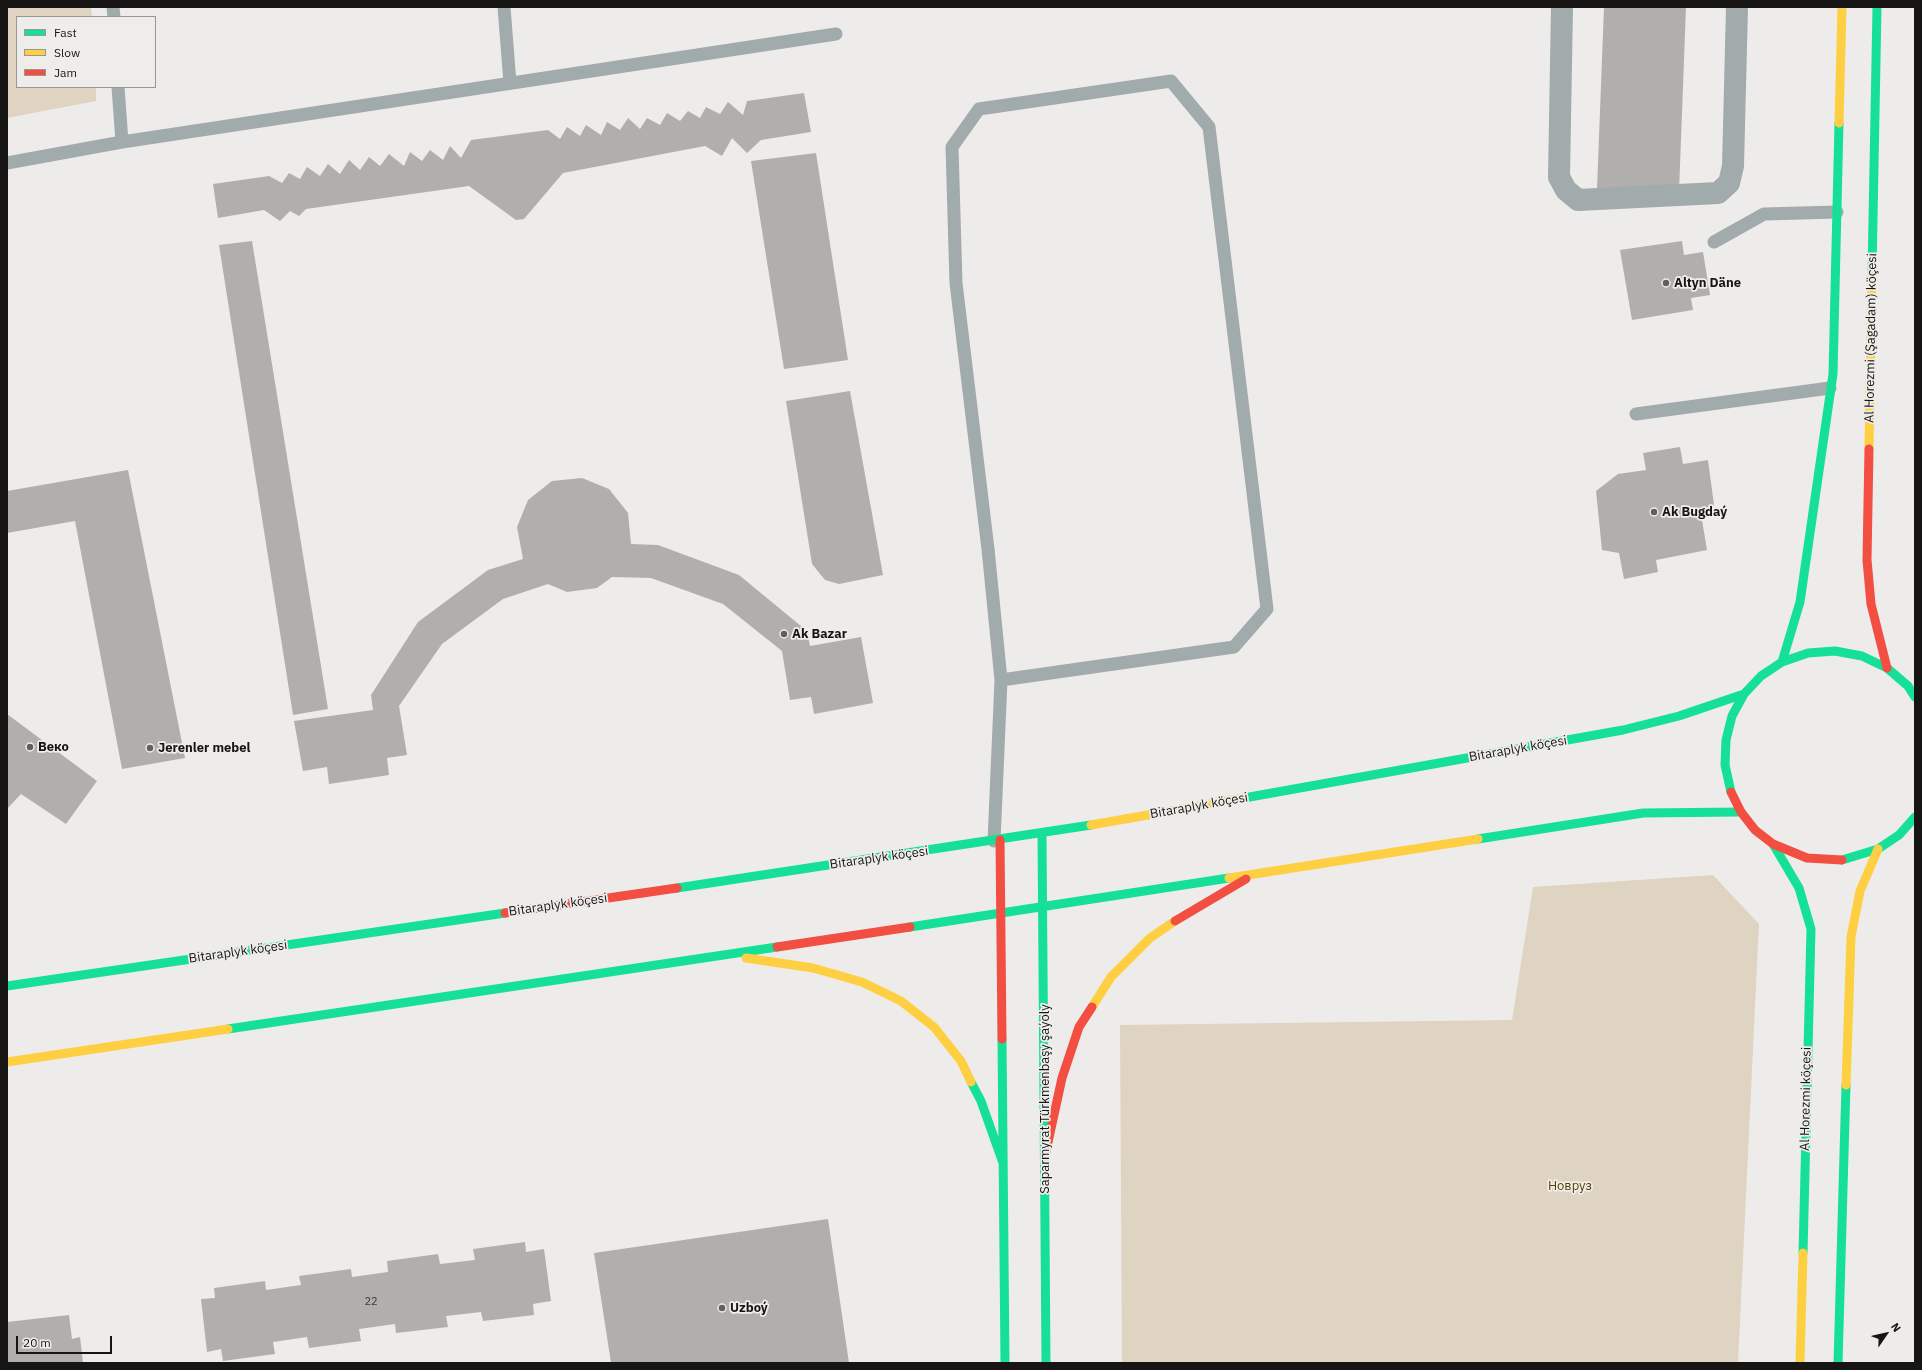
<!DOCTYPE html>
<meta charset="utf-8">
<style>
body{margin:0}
#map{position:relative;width:1922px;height:1370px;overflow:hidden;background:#eeecea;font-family:"IBM Plex Sans",sans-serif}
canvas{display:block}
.frame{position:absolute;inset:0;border:8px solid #161514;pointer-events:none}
.legend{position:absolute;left:16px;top:16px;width:140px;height:72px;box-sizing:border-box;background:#efede9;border:1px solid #989794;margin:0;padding:5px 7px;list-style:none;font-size:12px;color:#161514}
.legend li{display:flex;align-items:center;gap:8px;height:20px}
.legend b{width:20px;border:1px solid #989794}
.north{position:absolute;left:1866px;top:1314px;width:40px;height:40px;-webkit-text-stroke:3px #efede9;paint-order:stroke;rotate:56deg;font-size:11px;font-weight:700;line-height:16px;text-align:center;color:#161514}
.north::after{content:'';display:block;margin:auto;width:14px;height:18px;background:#161514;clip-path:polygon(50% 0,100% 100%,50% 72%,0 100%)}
.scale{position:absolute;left:16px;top:1336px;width:96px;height:18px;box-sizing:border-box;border:2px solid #161514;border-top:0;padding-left:5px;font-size:12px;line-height:14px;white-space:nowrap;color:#161514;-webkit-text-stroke:3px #efede9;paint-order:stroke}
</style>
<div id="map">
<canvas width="1922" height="1370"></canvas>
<div class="frame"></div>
<ul class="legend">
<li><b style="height:5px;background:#16e098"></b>Fast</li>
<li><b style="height:5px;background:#ffcf43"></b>Slow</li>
<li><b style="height:5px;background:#f24e42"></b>Jam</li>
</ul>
<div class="north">N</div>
<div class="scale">20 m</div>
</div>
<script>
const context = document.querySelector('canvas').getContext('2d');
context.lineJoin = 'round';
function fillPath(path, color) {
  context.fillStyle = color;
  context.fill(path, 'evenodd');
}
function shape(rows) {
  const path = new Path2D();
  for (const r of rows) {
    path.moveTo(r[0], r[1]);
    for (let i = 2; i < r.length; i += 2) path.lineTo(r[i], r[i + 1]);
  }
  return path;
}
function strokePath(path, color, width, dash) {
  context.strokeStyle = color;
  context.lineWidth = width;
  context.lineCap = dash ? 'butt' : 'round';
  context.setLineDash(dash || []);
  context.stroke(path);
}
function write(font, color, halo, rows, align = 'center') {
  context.font = font + ' "IBM Plex Sans",sans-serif';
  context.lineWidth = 3.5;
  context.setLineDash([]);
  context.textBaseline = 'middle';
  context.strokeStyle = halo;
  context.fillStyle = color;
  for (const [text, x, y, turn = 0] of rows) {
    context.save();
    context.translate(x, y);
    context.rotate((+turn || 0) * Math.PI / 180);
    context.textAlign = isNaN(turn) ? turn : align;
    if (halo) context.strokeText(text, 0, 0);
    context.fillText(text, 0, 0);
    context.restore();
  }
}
fillPath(shape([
 [7,7,91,7,92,17,17,17,17,87,96,87,96,101,7,118],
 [1713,875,1759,924,1738,1363,1122,1363,1120,1025,1512,1020,1533,887]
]), '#dfd3c2');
fillPath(shape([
 [1604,7,1686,7,1679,192,1597,189],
 [804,93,811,132,761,140,747,153,732,138,722,156,705,146,563,173,524,219,516,220,469,186,306,209,299,216,290,211,280,221,264,210,218,218,213,184,269,176,282,183,289,173,300,179,307,167,320,176,328,164,340,174,349,160,360,170,369,157,380,166,389,154,404,166,410,152,422,161,430,150,443,160,450,146,461,158,471,140,548,130,560,139,567,127,580,136,586,125,601,135,607,122,620,130,628,118,640,129,647,118,660,125,667,113,680,121,688,111,700,118,706,107,720,114,728,102,743,115,747,101],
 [816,153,848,360,784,369,751,161],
 [252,241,328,709,293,715,219,245],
 [1682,241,1684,255,1703,252,1710,295,1691,298,1693,310,1632,320,1620,250],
 [850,391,883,575,839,584,825,580,812,564,786,401],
 [1680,447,1683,464,1708,460,1714,505,1708,513,1701,514,1707,550,1656,560,1658,572,1624,579,1619,553,1602,550,1596,491,1618,474,1646,470,1643,453],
 [128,470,185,758,122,769,75,521,7,533,7,491],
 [582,478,609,489,628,513,631,544,658,545,739,575,807,631,810,646,861,637,873,703,814,714,811,697,790,700,782,651,723,604,651,578,612,577,597,588,567,592,548,584,503,599,442,644,399,706,407,755,387,758,389,775,329,784,327,767,303,771,294,721,373,710,371,695,418,622,488,570,523,559,517,527,528,500,552,481],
 [7,714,97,781,66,824,21,794,7,809],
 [828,1219,849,1363,611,1363,594,1253],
 [525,1242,526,1252,544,1249,551,1301,533,1304,534,1315,483,1321,481,1312,446,1316,448,1327,396,1333,395,1324,359,1329,361,1341,309,1348,307,1337,273,1342,275,1354,223,1361,221,1349,207,1352,201,1299,215,1298,214,1288,265,1281,266,1290,301,1285,299,1276,351,1269,352,1277,388,1272,387,1261,438,1254,440,1264,475,1260,473,1249],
 [69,1315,72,1339,80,1337,83,1363,7,1363,7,1322]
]), '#b0afae');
strokePath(shape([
 [113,7,114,17],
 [504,7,510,83],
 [118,87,122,142],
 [7,163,122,142,836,34],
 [1714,242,1764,214,1837,212],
 [1636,414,1830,388],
 [994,841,1001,680,988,549,956,283,952,147,979,109,1171,81,1209,127,1267,609,1234,647,1001,680]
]), '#a2abab', 13);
strokePath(shape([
 [1562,7,1559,177,1566,190,1578,200,1718,193,1729,183,1733,166,1737,7]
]), '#a2abab', 22);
strokePath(shape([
 [1872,273,1877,7],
 [1782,662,1800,602,1833,374,1839,123],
 [1731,792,1725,765,1726,740,1732,716,1744,694,1761,676,1782,662,1808,653,1835,651,1862,656,1887,668,1908,686,1915,697],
 [1244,798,1623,730,1679,716,1744,694],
 [1042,834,1046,1363],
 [1478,839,1643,813,1741,812],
 [1773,844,1799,888,1811,929,1803,1253],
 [1842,860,1878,849,1899,835,1915,817],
 [677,888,1091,825],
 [910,927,1229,878],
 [7,986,505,913],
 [228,1029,777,947],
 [1002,1039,1005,1363],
 [971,1082,981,1101,1003,1163],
 [1838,1363,1846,1085]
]), '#16e098', 9);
strokePath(shape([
 [1839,123,1842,7],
 [1869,449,1872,273],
 [1091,825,1244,798],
 [1229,878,1478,839],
 [746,958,813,968,862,982,901,1001,934,1027,961,1061,971,1082],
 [1092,1007,1111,977,1150,938,1175,921],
 [7,1062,228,1029],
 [1846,1085,1851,937,1860,891,1878,849],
 [1800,1363,1803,1253]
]), '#ffcf43', 9);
strokePath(shape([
 [1869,449,1867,560,1871,604,1887,668],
 [1731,792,1741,812,1755,830,1773,844,1807,858,1842,860],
 [1000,840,1002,1039],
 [505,913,677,888],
 [1175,921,1246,879],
 [777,947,910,927],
 [1045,1156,1062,1078,1079,1027,1092,1007]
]), '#f24e42', 9);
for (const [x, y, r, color] of [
 [1666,283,4,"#62605f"],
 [1654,512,4,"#62605f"],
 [784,634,4,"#62605f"],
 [30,747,4,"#62605f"],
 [150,748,4,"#62605f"],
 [722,1308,4,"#62605f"]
]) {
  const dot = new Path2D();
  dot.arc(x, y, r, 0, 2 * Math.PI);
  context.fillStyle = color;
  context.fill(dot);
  strokePath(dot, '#efede9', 1.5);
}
write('11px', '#3c3c3a', null, [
 ["22",371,1302]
]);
write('bold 13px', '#161514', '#efede9', [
 ["Altyn Däne",1674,283],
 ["Ak Bugdaý",1662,512],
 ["Ak Bazar",792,634],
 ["Веко",38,747],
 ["Jerenler mebel",158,748],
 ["Uzboý",730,1308]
], 'left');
write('13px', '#161514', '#efede9', [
 ["Al Horezmi (Şagadam) köçesi",1871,338,-89],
 ["Bitaraplyk köçesi",1518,749,-10],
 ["Bitaraplyk köçesi",1199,806,-10],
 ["Bitaraplyk köçesi",879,858,-8],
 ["Bitaraplyk köçesi",558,905,-8],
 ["Bitaraplyk köçesi",238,952,-8],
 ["Saparmyrat Türkmenbaşy şaýoly",1045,1099,-90],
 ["Al Horezmi köçesi",1806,1099,-89]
]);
write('13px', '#5a3c00', '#efede9', [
 ["Новруз",1570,1186]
]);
</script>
